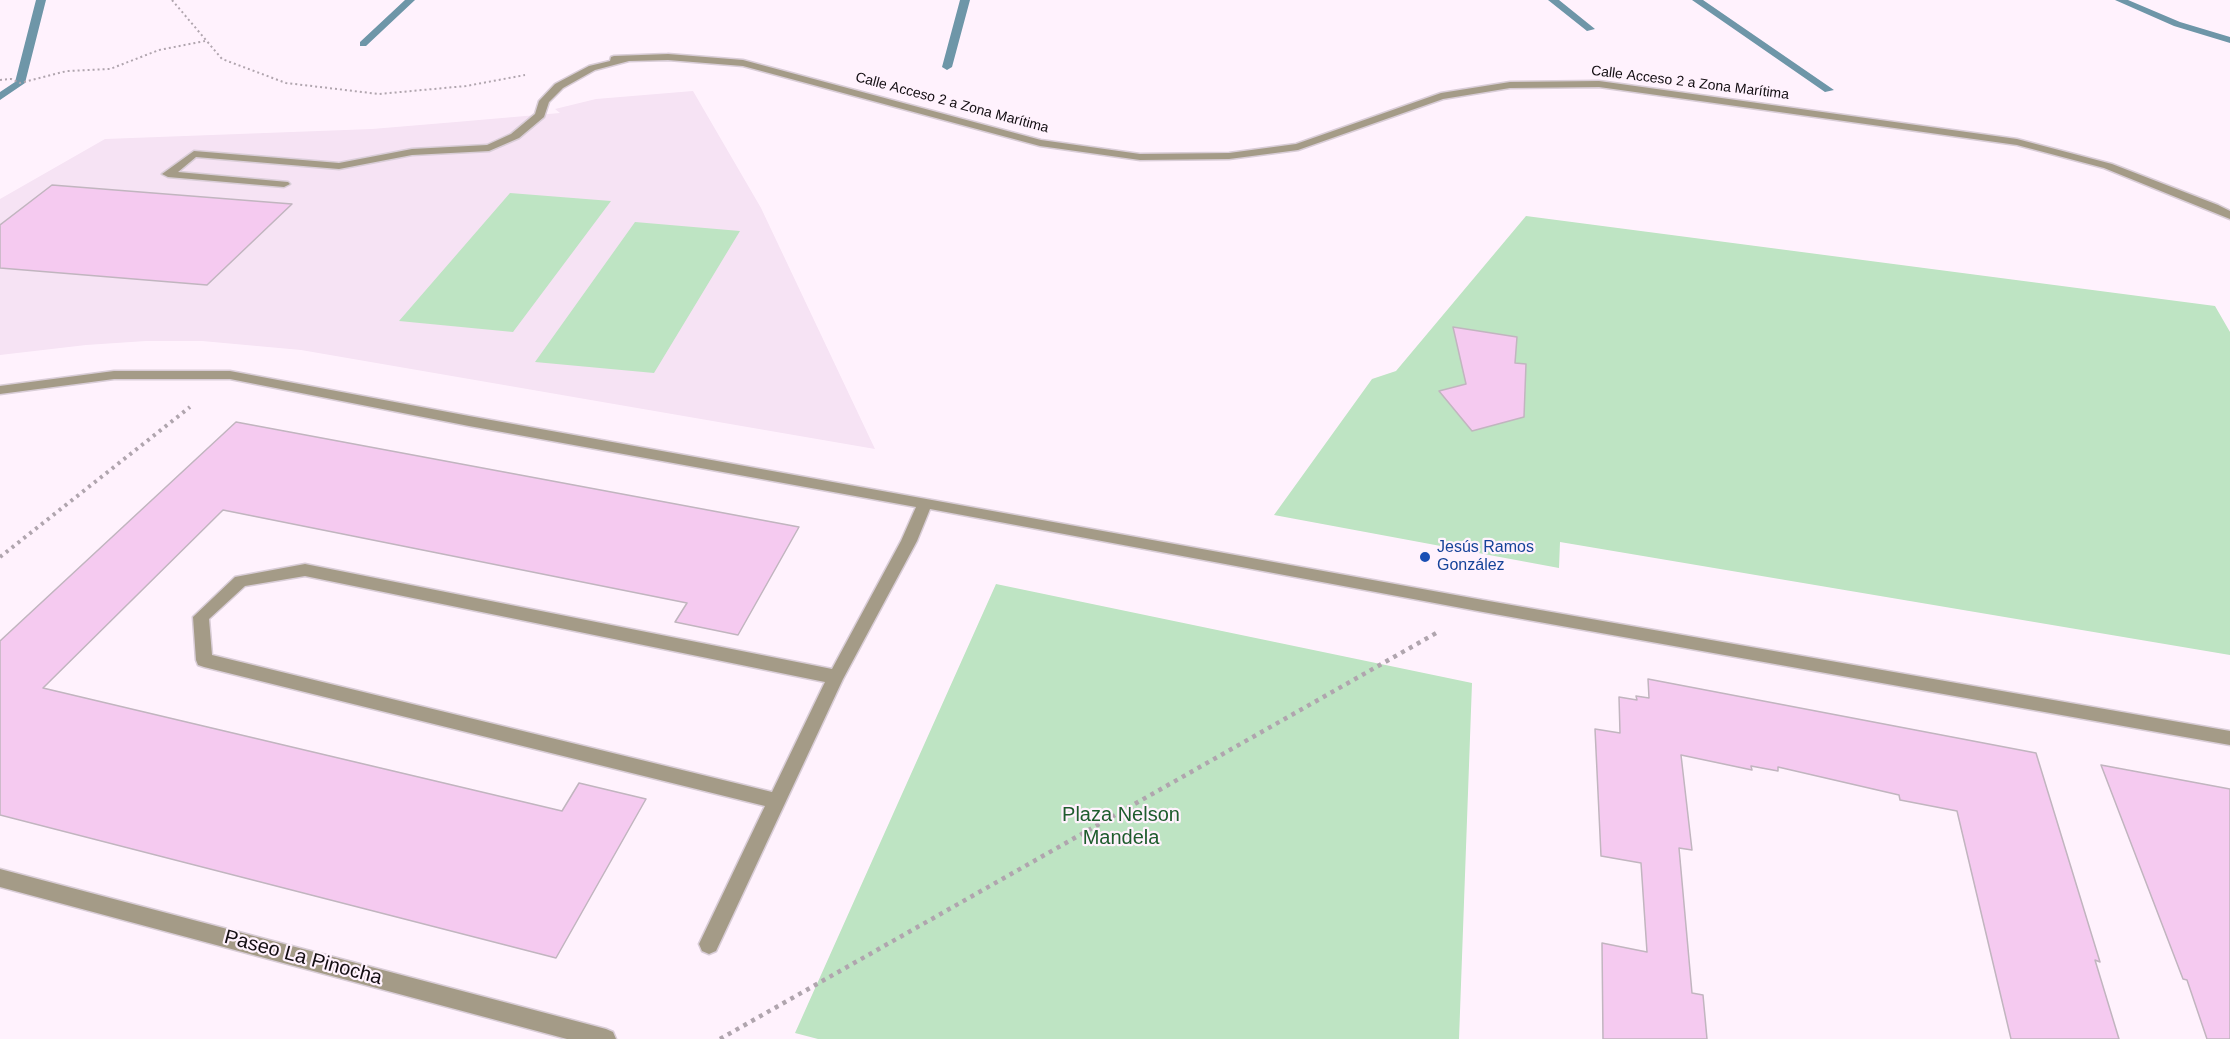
<!DOCTYPE html>
<meta charset="utf-8">
<style>
body{margin:0}
canvas{display:block;background:#fff2fd}
</style>
<canvas width="2230" height="1039"></canvas>
<script>
const context = document.querySelector('canvas').getContext('2d');
context.lineJoin = 'round';
function fillPath(path, color) {
  context.fillStyle = color;
  context.fill(path, 'evenodd');
}
function shape(rows) {
  const path = new Path2D();
  for (const r of rows) {
    path.moveTo(r[0], r[1]);
    for (let i = 2; i < r.length; i += 2) path.lineTo(r[i], r[i + 1]);
  }
  return path;
}
function strokePath(path, color, width, dash) {
  context.strokeStyle = color;
  context.lineWidth = width;
  context.lineCap = dash ? 'butt' : 'round';
  context.setLineDash(dash || []);
  context.stroke(path);
}
function write(font, color, halo, rows, align = 'center') {
  context.font = font + ' Arial,sans-serif';
  context.lineWidth = 4.5;
  context.setLineDash([]);
  context.textBaseline = 'middle';
  context.strokeStyle = halo;
  context.fillStyle = color;
  for (const [text, x, y, turn = 0] of rows) {
    context.save();
    context.translate(x, y);
    context.rotate((+turn || 0) * Math.PI / 180);
    context.textAlign = isNaN(turn) ? turn : align;
    if (halo) context.strokeText(text, 0, 0);
    context.fillText(text, 0, 0);
    context.restore();
  }
}
fillPath(shape([
 [693,91,761,208,875,449,301,350,202,341,146,341,86,345,0,355,0,199,105,139,372,129,456,122,560,113,555,109,596,99]
]), '#f6e3f4');
fillPath(shape([
 [510,193,611,201,513,332,399,321],
 [1526,216,2215,306,2230,332,2230,655,1560,542,1559,568,1274,515,1372,379,1396,371],
 [635,222,740,231,654,373,535,362],
 [996,584,1472,683,1459,1039,818,1039,795,1033]
]), '#bee4c3');
fillPath(shape([
 [36,0,46,0,25,83,0,100,0,92,15,82,36,0],
 [405,0,415,0,366,46,360,46,360,42,405,0],
 [960,0,970,0,952,67,947,70,942,67,960,0],
 [1548,0,1559,0,1595,29,1587,31,1548,0],
 [1692,0,1703,0,1834,90,1825,92,1692,0],
 [2115,0,2128,0,2180,22,2230,37,2230,43,2174,26,2115,0]
]), '#6e96a8');
const building = shape([
 [52,185,292,204,207,285,0,268,0,225,52,185],
 [1453,327,1517,337,1515,363,1526,364,1524,417,1472,431,1439,391,1466,384,1453,327],
 [236,422,799,527,738,635,675,622,687,603,223,510,43,688,562,811,579,783,646,799,556,958,0,815,0,641,236,422],
 [1648,679,2036,753,2100,962,2095,960,2119,1039,2011,1039,1957,811,1900,800,1899,795,1778,767,1778,771,1751,766,1752,770,1681,755,1692,850,1679,848,1692,993,1703,995,1707,1039,1603,1039,1602,943,1647,952,1641,863,1601,856,1595,729,1620,733,1619,697,1637,700,1636,696,1649,698,1648,679],
 [2101,765,2230,789,2230,1039,2207,1039,2187,980,2183,979,2101,765]
]);
fillPath(building, '#f5caf0');
strokePath(building, '#c1b5bf', 1.5);
const minor = shape([
 [668,54,743,60,1041,140,1140,154,1229,153,1296,144,1441,93,1510,82,1599,81,2017,139,2112,164,2218,205,2230,211,2230,219,2104,168,2017,145,1599,87,1510,88,1443,99,1298,150,1229,159,1140,160,1040,146,743,66,668,60,629,61,595,70,563,88,549,102,544,117,519,138,489,151,412,155,339,169,196,157,178,172,288,182,290,184,284,187,168,177,162,174,194,151,339,163,412,149,487,145,511,134,535,114,539,101,555,84,589,66,610,61,611,57,614,56,668,54],
 [114,371,230,371,469,416,1483,600,2230,731,2230,745,1483,612,930,509,917,541,843,679,716,951,709,954,702,951,699,944,765,806,204,667,198,665,196,660,193,617,235,577,305,564,832,669,901,541,916,507,469,426,230,379,114,379,0,394,0,386,114,371],
 [305,576,825,682,772,792,212,655,209,619,245,586,305,576],
 [0,869,606,1029,613,1032,616,1039,567,1039,0,887,0,869]
]);
strokePath(minor, '#d9cdd7', 3);
strokePath(shape([
 [172,0,222,59,286,83,379,94,466,86,525,75],
 [0,80,11,79,20,83,67,71,110,69,159,50,205,41]
]), '#b0a5ae', 2, [2, 3]);
strokePath(shape([
 [0,557,190,407]
]), '#b0a5ae', 4, [3, 4.5]);
strokePath(shape([
 [720,1039,1438,632]
]), '#b0a5ae', 4.5, [4, 5]);
fillPath(minor, '#a49b87');
for (const [x, y, r, color] of [
 [1425,557,6,"#1a4fb4"]
]) {
  const dot = new Path2D();
  dot.arc(x, y, r, 0, 2 * Math.PI);
  context.fillStyle = color;
  context.fill(dot);
  strokePath(dot, '#fff2fd', 2);
}
write('14px', '#120d11', '#fff2fd', [
 ["Calle Acceso 2 a Zona Marítima",1690,83,7],
 ["Calle Acceso 2 a Zona Marítima",952,103,15]
]);
write('16px', '#164399', '#fff2fd', [
 ["Jesús Ramos",1437,548],
 ["González",1437,566]
], 'left');
write('20px', '#1e5c2d', '#fff2fd', [
 ["Plaza Nelson",1121,815],
 ["Mandela",1121,838]
]);
write('20px', '#120d11', '#fff2fd', [
 ["Paseo La Pinocha",303,958,15]
]);
</script>
